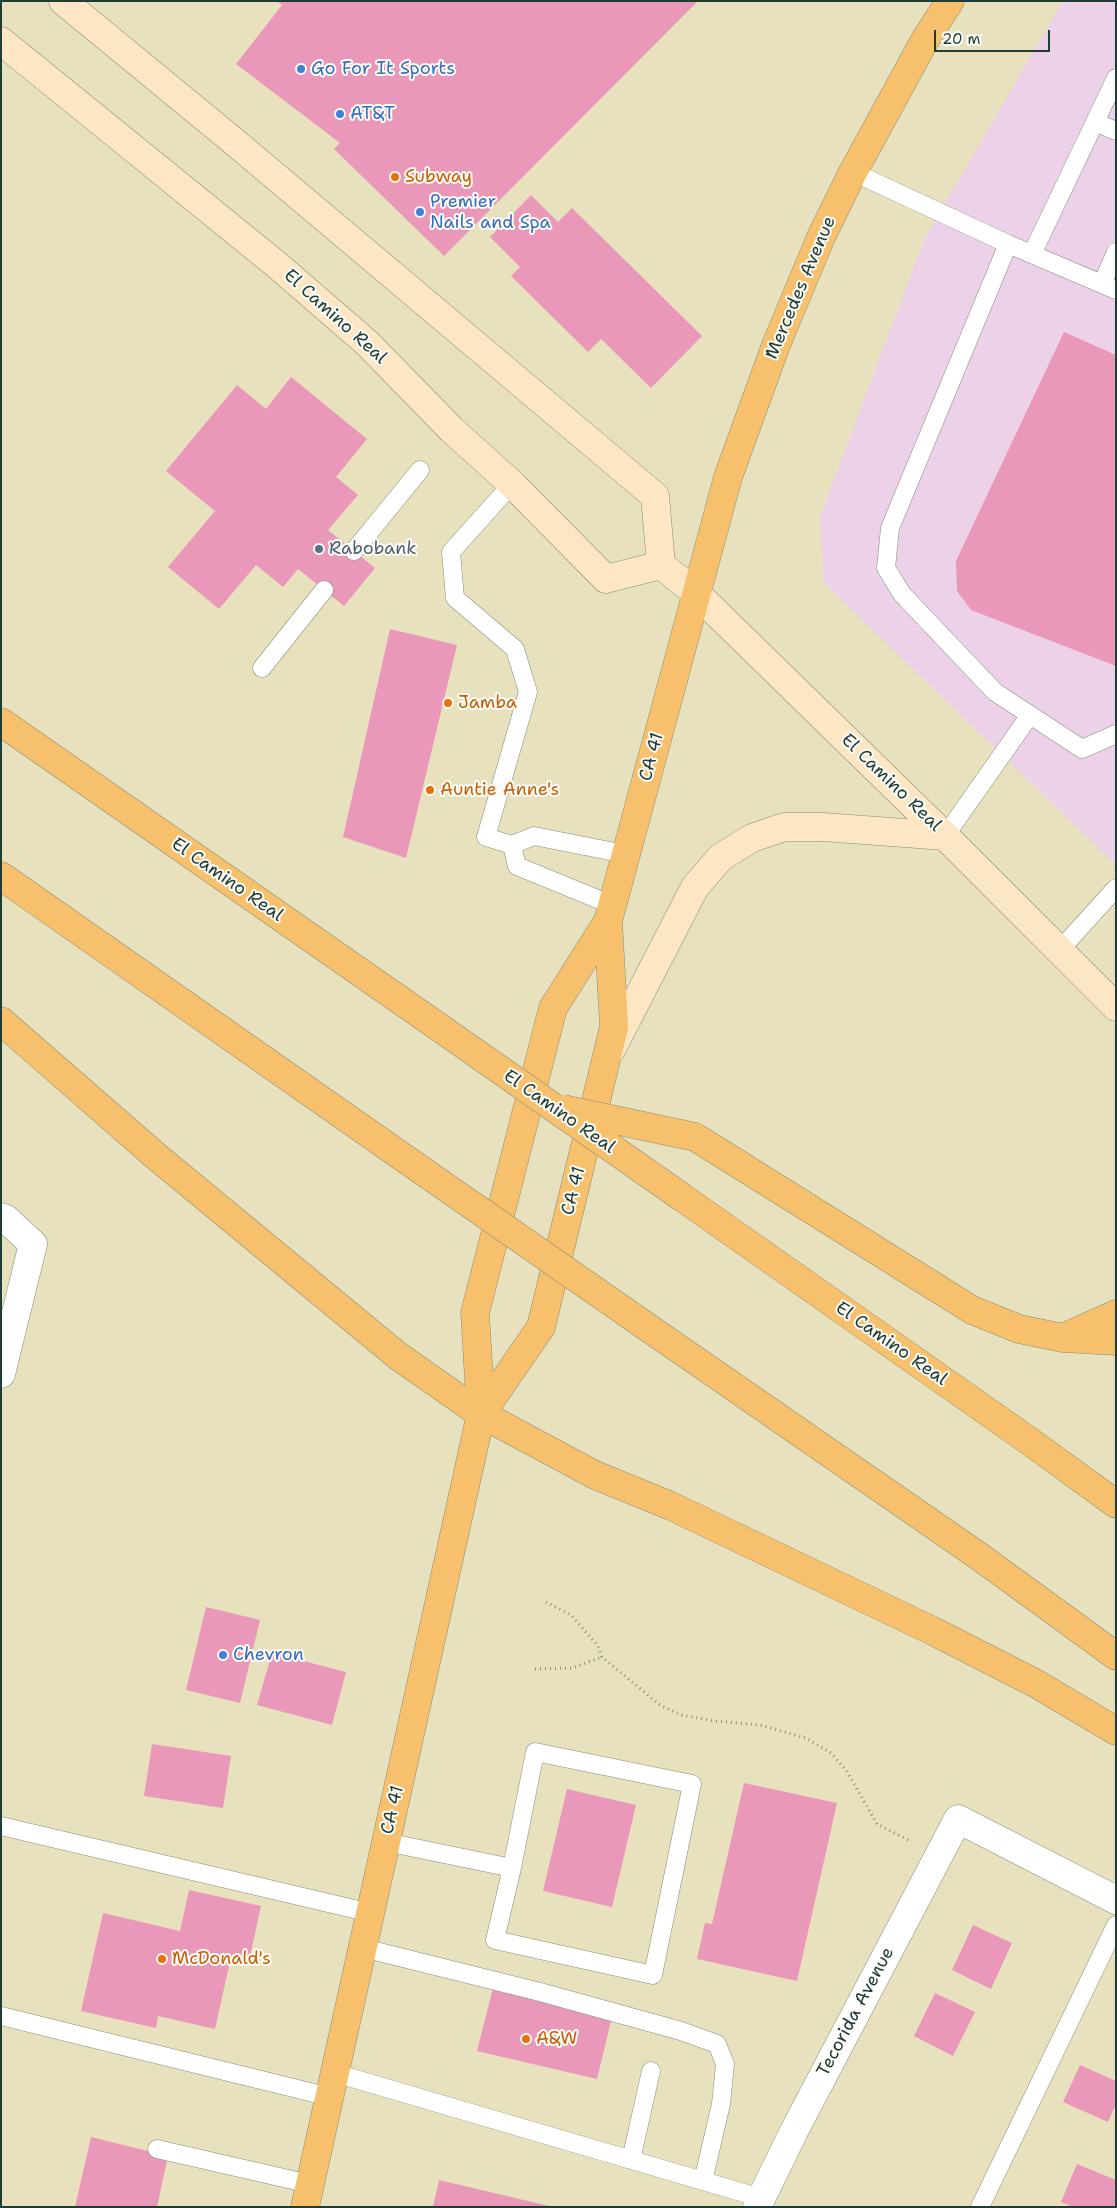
<!DOCTYPE html>
<style>
body{margin:0}
#map{position:relative;width:1117px;height:2208px;overflow:hidden;background:#e8e1be;font-family:"Shantell Sans",sans-serif}
canvas{display:block}
.frame{position:absolute;inset:0;border:2px solid #1f3d34;pointer-events:none}
.scale{position:absolute;left:934px;top:30px;width:116px;height:22px;box-sizing:border-box;border:2px solid #1f3d34;border-top:0;padding-left:6px;font-size:15px;line-height:18px;white-space:nowrap;color:#1f3d34;-webkit-text-stroke:4px #fdfcf7;paint-order:stroke}
</style>
<div id="map">
<canvas width="1117" height="2208"></canvas>
<div class="frame"></div>
<div class="scale">20 m</div>
</div>
<script>
const context = document.querySelector('canvas').getContext('2d');
context.lineJoin = 'round';
function fillPath(path, color) {
  context.fillStyle = color;
  context.fill(path, 'evenodd');
}
function shape(rows) {
  const path = new Path2D();
  for (const r of rows) {
    path.moveTo(r[0], r[1]);
    for (let i = 2; i < r.length; i += 2) path.lineTo(r[i], r[i + 1]);
  }
  return path;
}
function strokePath(path, color, width, dash) {
  context.strokeStyle = color;
  context.lineWidth = width;
  context.lineCap = dash ? 'butt' : 'round';
  context.setLineDash(dash || []);
  context.stroke(path);
}
function write(font, color, halo, rows, align = 'center') {
  context.font = font + ' "Shantell Sans",sans-serif';
  context.lineWidth = 4;
  context.setLineDash([]);
  context.textBaseline = 'middle';
  context.strokeStyle = halo;
  context.fillStyle = color;
  for (const [text, x, y, turn = 0] of rows) {
    context.save();
    context.translate(x, y);
    context.rotate((+turn || 0) * Math.PI / 180);
    context.textAlign = isNaN(turn) ? turn : align;
    if (halo) context.strokeText(text, 0, 0);
    context.fillText(text, 0, 0);
    context.restore();
  }
}
fillPath(shape([
 [1063,1,1116,1,1116,865,824,583,820,517,924,240]
]), '#edd1e9');
fillPath(shape([
 [276,1,698,1,444,256,334,149,340,143,236,64,282,5],
 [531,195,558,222,572,208,702,336,651,388,601,339,588,352,511,276,520,267,490,237],
 [1064,332,1116,355,1116,666,971,610,957,591,956,561],
 [291,377,367,439,336,477,358,495,328,530,375,568,344,606,298,569,283,587,256,565,219,609,168,567,215,511,166,471,237,385,266,409],
 [390,629,457,645,406,858,343,837],
 [206,1607,260,1620,240,1703,186,1690],
 [272,1653,346,1672,332,1725,257,1705],
 [152,1744,231,1756,223,1808,144,1796],
 [744,1783,837,1803,797,1981,697,1959,705,1923,712,1924],
 [567,1789,636,1805,612,1907,543,1891],
 [189,1890,261,1906,249,1961,231,1957,215,2029,158,2016,156,2028,81,2011,103,1913,180,1931],
 [973,1925,1012,1943,991,1989,952,1970],
 [493,1988,612,2017,597,2079,477,2051],
 [935,1993,975,2012,953,2056,914,2036],
 [1080,2065,1116,2081,1116,2104,1108,2122,1063,2102],
 [91,2137,168,2156,157,2207,75,2207],
 [1077,2164,1116,2180,1116,2207,1073,2207,1061,2202],
 [439,2180,549,2206,549,2207,433,2207]
]), '#ea98b9');
const lane = shape([
 [1095,122,1116,131],
 [853,172,1008,244,1116,290],
 [1008,244,890,528,886,568,902,594,995,692,1082,749,1116,734],
 [1032,254,1116,78],
 [1102,284,1116,252],
 [512,484,451,552,455,598,515,649,528,692,486,837,512,845,534,836,625,854],
 [354,551,420,470],
 [262,668,324,590],
 [945,836,1030,715],
 [512,845,517,866,612,905],
 [1058,952,1116,888],
 [1,1826,371,1913],
 [386,1842,512,1868,495,1940,653,1975,692,1784,535,1752,512,1868],
 [363,1948,540,1992,681,2031,717,2044,725,2064,721,2104,703,2181],
 [1,2016,330,2097],
 [335,2073,761,2198],
 [157,2149,310,2184],
 [631,2160,651,2071],
 [980,2207,1116,1925]
]);
const street = shape([
 [1,1217,6,1219,33,1244,1,1374],
 [757,2207,794,2131,958,1819,1116,1900]
]);
const secondary = shape([
 [63,1,231,139,655,496,661,565,696,593,945,836,1116,1007],
 [1,41,277,265,367,343,452,430,512,484,606,579,661,565],
 [611,1050,695,887,721,857,752,838,784,827,823,827,945,836]
]);
const primary = shape([
 [481,1414,541,1327,614,1027,608,921,728,477,776,345,821,237,853,172,925,40,950,1],
 [305,2207,481,1414,475,1313,553,1008,608,921]
]);
const highway = shape([
 [1,722,443,1030],
 [1,876,414,1165],
 [1,1021,157,1157,398,1356,481,1414,595,1475,671,1506,933,1631,1035,1683,1116,1731],
 [695,1137,972,1310,1019,1329,1063,1338,1116,1341],
 [683,1198,1025,1438,1116,1504],
 [653,1331,980,1557,1116,1656],
 [1067,1336,1116,1314]
]);
strokePath(lane, '#848f79', 19);
strokePath(street, '#848f79', 29);
strokePath(secondary, '#848f79', 29);
strokePath(primary, '#848f79', 29);
strokePath(highway, '#848f79', 29);
strokePath(shape([
 [546,1602,571,1615,598,1646,602,1657,660,1705,681,1715,715,1721,760,1725,806,1738,831,1753,846,1770,877,1824,908,1840],
 [535,1669,572,1668,602,1657]
]), '#848f79', 3, [1, 4]);
strokePath(lane, '#fff', 18);
strokePath(street, '#fff', 28);
strokePath(secondary, '#fce6c4', 28);
strokePath(primary, '#f7c06c', 28);
strokePath(highway, '#f7c06c', 28);
const highwayBridge = shape([
 [443,1030,683,1198],
 [563,1109,695,1137],
 [414,1165,653,1331]
]);
strokePath(highwayBridge, '#848f79', 29, []);
strokePath(highwayBridge, '#f7c06c', 28);
for (const [x, y, r, color] of [
 [301,69,5,"#3f7fe0"],
 [340,114,5,"#3f7fe0"],
 [395,177,5,"#e8710a"],
 [420,212,5,"#3f7fe0"],
 [319,549,5,"#5c6f8a"],
 [448,703,5,"#e8710a"],
 [430,790,5,"#e8710a"],
 [223,1655,5,"#3f7fe0"],
 [162,1959,5,"#e8710a"],
 [526,2039,5,"#e8710a"]
]) {
  const dot = new Path2D();
  dot.arc(x, y, r, 0, 2 * Math.PI);
  context.fillStyle = color;
  context.fill(dot);
  strokePath(dot, '#fdfcf7', 2);
}
write('18px', '#366cbe', '#fdfcf7', [
 ["Go For It Sports",311,69],
 ["AT&T",350,114],
 ["Premier",430,202],
 ["Nails and Spa",430,223],
 ["Chevron",233,1655]
], 'left');
write('18px', '#c56008', '#fdfcf7', [
 ["Subway",405,177],
 ["Jamba",458,703],
 ["Auntie Anne's",440,790],
 ["McDonald's",172,1959],
 ["A&W",536,2039]
], 'left');
write('18px', '#1f3d34', '#fdfcf7', [
 ["Mercedes Avenue",801,288,-67],
 ["El Camino Real",335,317,42],
 ["CA 41",652,757,-75],
 ["El Camino Real",891,783,44],
 ["El Camino Real",227,880,35],
 ["El Camino Real",559,1112,35],
 ["CA 41",574,1191,-76],
 ["El Camino Real",891,1344,35],
 ["CA 41",393,1810,-77],
 ["Tecorida Avenue",856,2012,-62]
]);
write('18px', '#4e5e75', '#fdfcf7', [
 ["Rabobank",329,549]
], 'left');
</script>
